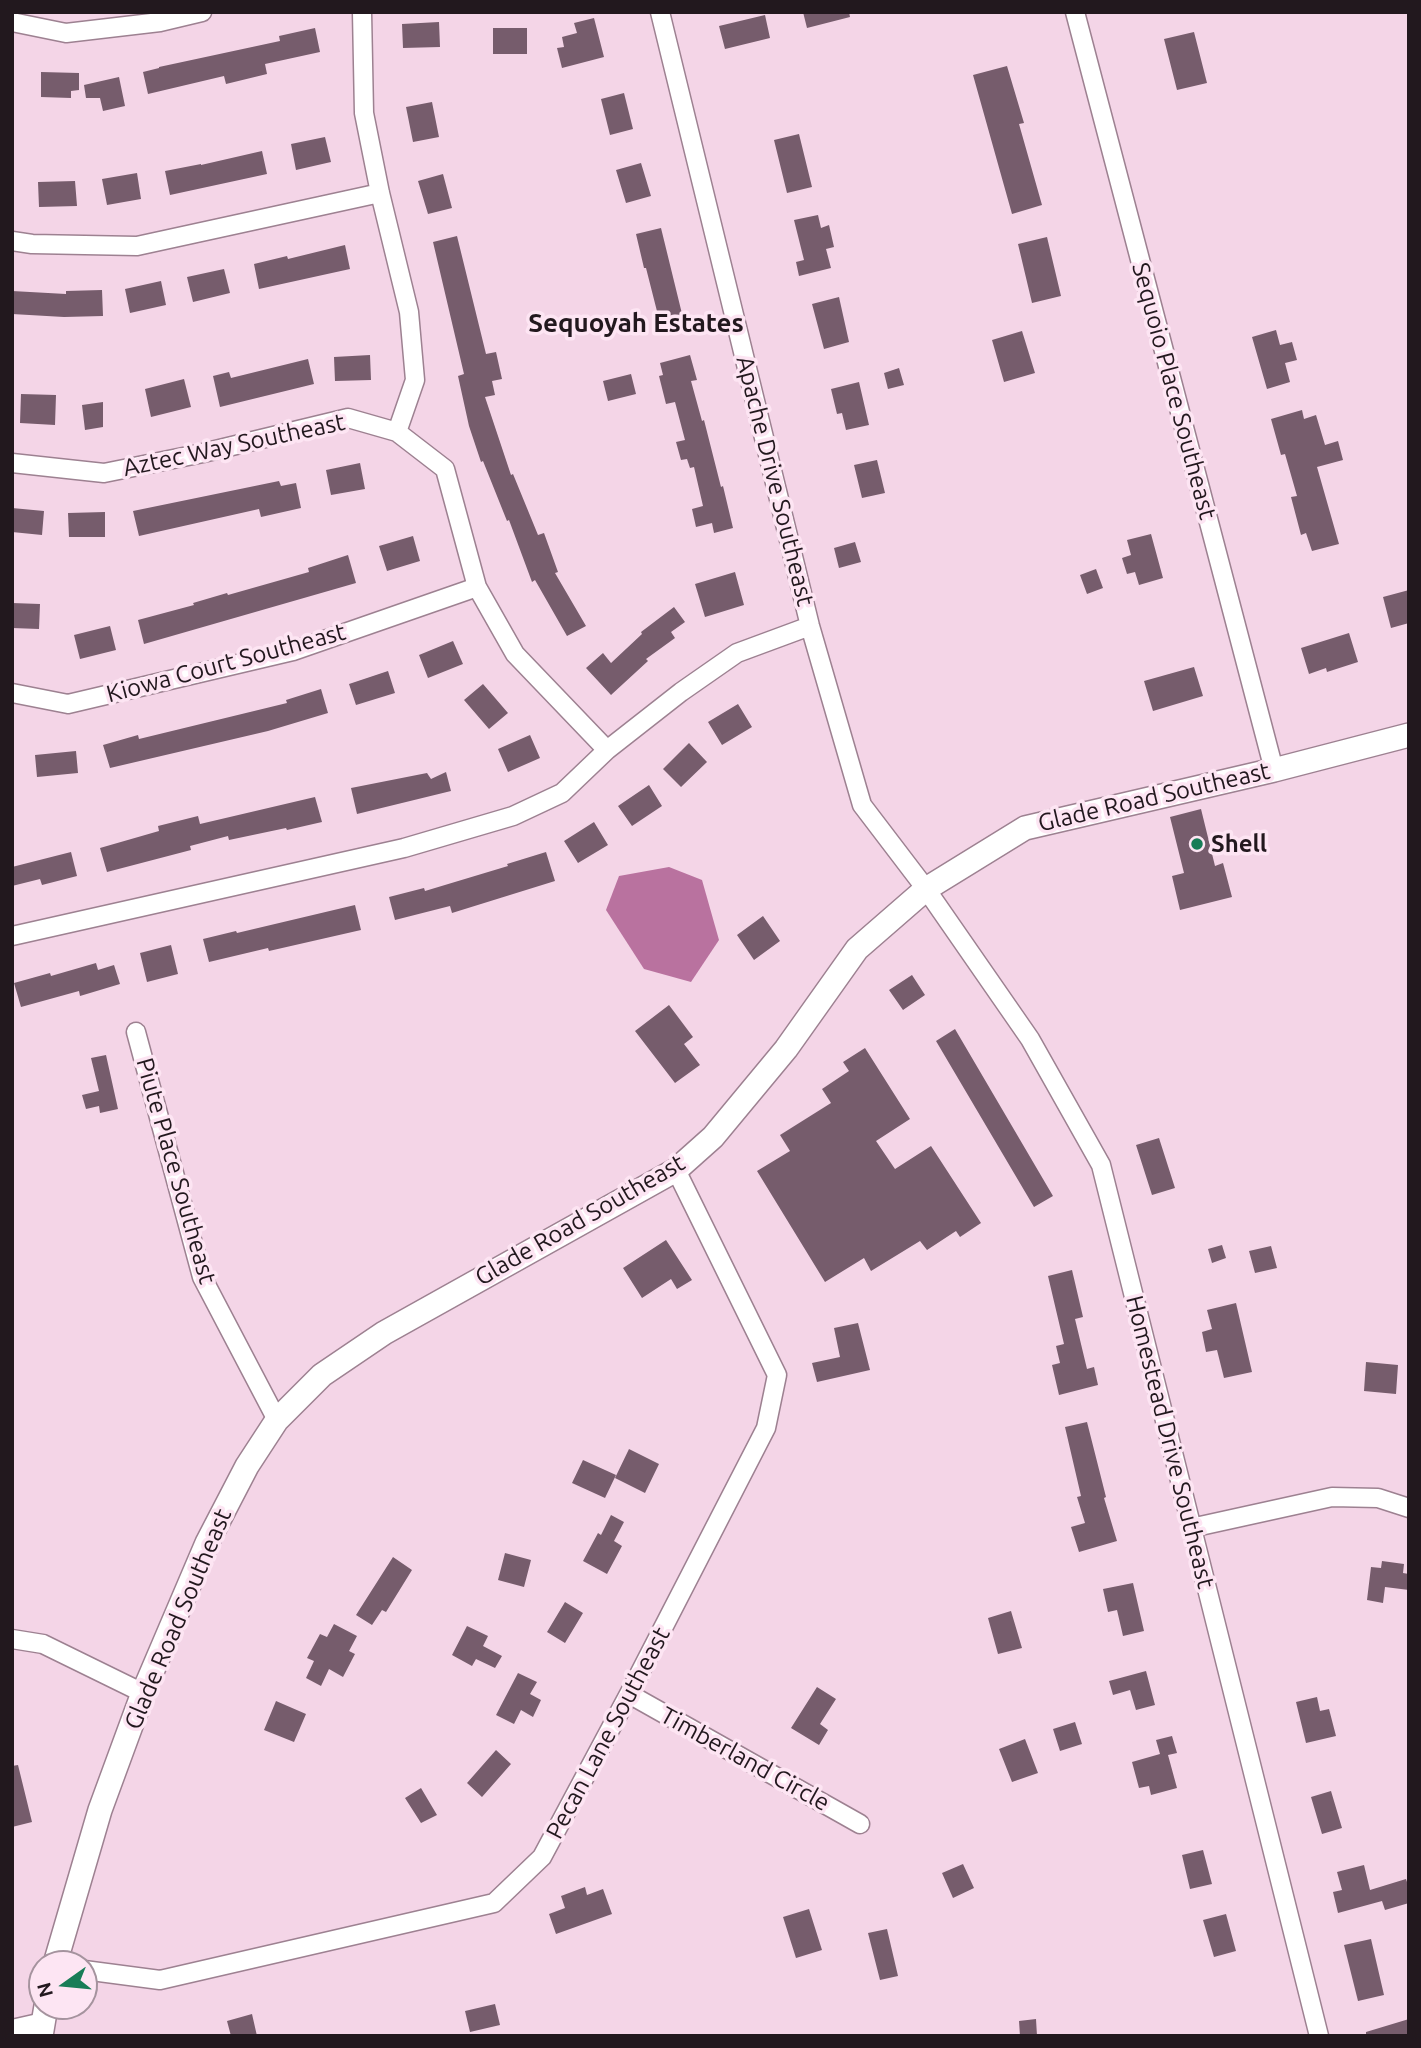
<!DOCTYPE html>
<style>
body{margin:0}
#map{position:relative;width:1421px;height:2048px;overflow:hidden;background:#f4d5e7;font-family:Ubuntu,sans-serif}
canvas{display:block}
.frame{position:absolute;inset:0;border:14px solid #22181e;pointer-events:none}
.north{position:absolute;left:28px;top:1950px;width:70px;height:70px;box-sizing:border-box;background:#fde5f3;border:2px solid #a5939e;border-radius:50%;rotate:255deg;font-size:19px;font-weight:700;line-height:28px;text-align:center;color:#22181e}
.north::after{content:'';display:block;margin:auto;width:24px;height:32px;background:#187d57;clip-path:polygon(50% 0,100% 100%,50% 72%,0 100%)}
</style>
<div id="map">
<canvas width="1421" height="2048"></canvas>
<div class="frame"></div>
<div class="north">N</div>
</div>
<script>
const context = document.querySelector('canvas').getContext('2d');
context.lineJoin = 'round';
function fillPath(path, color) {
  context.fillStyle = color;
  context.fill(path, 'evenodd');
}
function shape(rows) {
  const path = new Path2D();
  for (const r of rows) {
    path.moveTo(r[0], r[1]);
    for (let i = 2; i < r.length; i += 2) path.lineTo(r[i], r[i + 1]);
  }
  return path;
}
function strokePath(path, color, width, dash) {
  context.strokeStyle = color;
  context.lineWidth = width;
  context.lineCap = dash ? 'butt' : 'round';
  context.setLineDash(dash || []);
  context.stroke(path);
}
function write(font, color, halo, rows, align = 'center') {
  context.font = font + ' Ubuntu,sans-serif';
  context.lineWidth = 7;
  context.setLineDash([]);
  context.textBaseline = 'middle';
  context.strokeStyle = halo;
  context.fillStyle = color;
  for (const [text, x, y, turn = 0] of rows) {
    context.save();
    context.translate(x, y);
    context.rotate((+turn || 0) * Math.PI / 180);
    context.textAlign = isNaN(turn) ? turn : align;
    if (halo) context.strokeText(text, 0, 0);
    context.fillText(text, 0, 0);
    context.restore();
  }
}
fillPath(shape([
 [669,867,702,880,719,940,691,982,644,969,606,910,619,876]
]), '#b9729f');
fillPath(shape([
 [803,12,849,12,850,17,807,28],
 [765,15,770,38,725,49,719,26],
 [594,18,604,57,562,68,557,48,564,47,562,37,577,33,574,23],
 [439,22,440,47,403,48,402,24],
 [315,28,320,52,265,64,267,74,226,84,224,76,148,94,143,72,159,68,159,67,280,41,279,36],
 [493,28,527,28,527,54,493,54],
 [1194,32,1207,83,1177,90,1164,39],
 [1007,66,1024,123,1019,124,1042,205,1012,214,973,75],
 [41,72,79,73,79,90,71,91,71,98,41,97],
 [119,77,125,106,103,111,100,98,86,98,84,85],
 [624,93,633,129,610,135,601,99],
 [432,102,439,137,413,142,406,107],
 [799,134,812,187,787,193,774,140],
 [325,137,331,162,296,170,291,144],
 [262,151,267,174,170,195,165,171,201,164,201,165],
 [641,163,651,196,626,203,616,170],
 [137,173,141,199,107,205,102,179],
 [443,174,452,208,428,214,418,181],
 [75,181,77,206,39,207,38,182],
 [818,215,821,228,829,225,834,247,826,249,831,268,799,276,796,262,804,260,794,220],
 [661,228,684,322,661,327,646,268,644,268,636,234],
 [457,236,486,354,496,352,502,379,492,381,495,395,485,397,511,475,513,474,538,535,544,533,558,572,555,573,586,626,567,636,535,580,532,582,509,520,507,521,483,461,481,462,469,426,458,376,464,374,433,242],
 [1047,237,1061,296,1032,303,1018,244],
 [345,245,350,269,259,289,254,264,287,256,288,259],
 [224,269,230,293,193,302,187,277],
 [161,281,166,305,130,313,125,289],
 [102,290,103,316,64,317,12,314,12,291,66,294,66,291],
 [839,297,849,342,824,349,812,304],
 [1276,330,1280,345,1292,342,1297,360,1285,363,1290,382,1267,389,1252,337],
 [1022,331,1035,373,1004,382,992,340],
 [370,355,371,380,335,381,334,357],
 [690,355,697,380,691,381,702,421,704,420,721,487,723,486,733,528,714,533,712,523,696,527,692,509,703,506,694,467,690,468,687,459,681,460,676,442,685,440,675,402,666,404,659,376,663,375,660,363],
 [308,359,314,384,220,407,213,376,229,372,231,378],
 [899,368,904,385,888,389,884,373],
 [631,374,636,394,608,401,603,381],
 [184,379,191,407,151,417,145,389],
 [859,382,869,425,846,430,842,413,837,414,831,389],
 [21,394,56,395,55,425,20,423],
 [103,402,103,427,85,430,82,405],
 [1302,410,1304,419,1316,415,1325,445,1338,441,1343,460,1317,467,1339,544,1312,551,1306,533,1301,535,1291,497,1297,496,1285,454,1281,455,1271,419],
 [877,460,885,493,862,498,854,465],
 [360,463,365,489,331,495,326,470],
 [279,481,281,486,296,483,301,508,261,517,259,509,139,536,133,511],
 [12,508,44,511,42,535,12,532],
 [105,512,105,537,69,537,68,513],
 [1151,534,1163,578,1139,585,1135,572,1127,574,1122,558,1131,555,1127,540],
 [413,536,420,561,387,571,379,546],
 [855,542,861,562,839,568,834,548],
 [348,555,356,583,144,644,138,620,194,605,193,603,227,593,228,595,309,572,308,568],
 [1096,569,1103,588,1087,594,1080,575],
 [735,572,744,605,705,617,695,584],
 [1409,590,1409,623,1391,628,1383,597],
 [12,603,40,604,39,629,12,628],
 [674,607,685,622,671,632,675,638,646,659,648,661,611,695,586,668,603,653,611,663,642,634,641,632],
 [110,626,116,650,80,659,74,635],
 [1349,633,1358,662,1327,672,1326,668,1309,674,1301,648],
 [453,641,463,664,428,678,419,655],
 [1194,667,1203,696,1153,711,1144,681],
 [388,671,395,693,356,705,349,684],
 [483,684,508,713,489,729,464,700],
 [321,689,328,713,268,731,110,768,103,745,138,735,139,739,287,703,286,700],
 [738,704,752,727,722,745,708,722],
 [530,735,540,758,508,772,498,749],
 [689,743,707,762,681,787,663,769],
 [76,751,78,773,37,777,35,755],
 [446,772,451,791,357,814,351,788,427,773,431,779],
 [649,785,662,806,632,826,618,806],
 [315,797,322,822,287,830,286,828,229,840,228,836,190,846,191,850,107,872,100,848,159,831,158,826,198,816,200,824],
 [1201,809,1215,866,1223,863,1232,897,1180,910,1172,876,1184,873,1170,817],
 [594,822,608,845,578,863,564,841],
 [71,852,77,876,42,885,40,879,12,886,12,867],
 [546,852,555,881,452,913,450,906,395,920,389,897,424,888,425,891,508,866,507,864],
 [355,905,361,930,269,951,268,948,209,962,203,939,236,931,237,933],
 [763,916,780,941,754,960,737,935],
 [171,945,178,974,147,982,140,953],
 [96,963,98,970,114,965,120,984,80,996,79,991,21,1007,14,983,50,973,51,976],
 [912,975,925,995,903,1010,889,990],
 [669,1005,693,1037,684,1044,700,1065,675,1083,635,1031],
 [955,1029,1053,1196,1034,1207,936,1041],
 [865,1048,910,1119,876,1141,895,1169,931,1146,981,1223,960,1237,956,1231,927,1250,920,1241,871,1271,864,1258,825,1282,757,1171,790,1151,780,1135,831,1103,822,1089,849,1071,843,1062],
 [106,1055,118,1109,100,1113,99,1106,86,1109,82,1095,99,1091,91,1058],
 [1159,1138,1175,1188,1152,1195,1136,1145],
 [666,1240,692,1280,677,1289,671,1279,642,1298,623,1268],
 [1222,1245,1226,1258,1212,1263,1208,1249],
 [1271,1246,1277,1268,1255,1273,1249,1251],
 [1072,1270,1083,1317,1075,1319,1087,1369,1094,1367,1098,1385,1059,1395,1052,1365,1060,1363,1056,1346,1064,1344,1048,1276],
 [1236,1303,1252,1372,1224,1378,1217,1350,1206,1352,1202,1332,1212,1329,1207,1310],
 [858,1323,870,1370,817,1382,812,1363,840,1357,834,1328],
 [1366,1362,1398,1365,1396,1394,1364,1391],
 [1087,1422,1106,1497,1104,1498,1117,1541,1079,1552,1071,1527,1085,1523,1077,1497,1081,1496,1065,1427],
 [629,1449,659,1464,645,1493,615,1478],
 [583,1460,616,1475,605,1498,572,1483],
 [611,1515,624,1522,614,1541,622,1546,607,1574,583,1561,598,1533,601,1535],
 [505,1553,531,1560,524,1587,498,1580],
 [393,1557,412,1570,386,1612,382,1610,372,1625,356,1615],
 [1382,1561,1404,1564,1403,1573,1409,1574,1409,1590,1385,1587,1383,1603,1367,1600,1371,1567,1381,1568],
 [1133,1583,1144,1631,1123,1636,1117,1610,1108,1612,1103,1589],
 [565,1602,583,1613,565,1643,547,1632],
 [1011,1611,1022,1648,998,1654,988,1618],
 [334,1624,357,1636,349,1651,355,1654,343,1677,329,1669,321,1686,306,1678,314,1661,307,1658,320,1634,327,1637],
 [467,1626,488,1636,483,1646,502,1656,495,1668,476,1659,472,1666,452,1655],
 [1146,1671,1155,1705,1136,1710,1130,1690,1113,1695,1109,1681],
 [518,1673,537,1682,530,1694,541,1700,533,1717,521,1710,514,1724,496,1715],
 [817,1687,836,1699,820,1724,828,1730,819,1745,791,1728],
 [1317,1697,1320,1711,1329,1709,1336,1736,1306,1743,1296,1702],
 [276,1701,306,1714,294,1742,264,1730],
 [1075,1722,1082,1744,1060,1751,1053,1729],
 [1172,1736,1177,1753,1168,1755,1177,1788,1151,1795,1149,1786,1139,1788,1132,1762,1160,1754,1156,1740],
 [1025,1739,1038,1773,1012,1782,999,1749],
 [496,1750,511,1764,482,1797,467,1783],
 [18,1765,32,1822,12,1827,12,1766],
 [421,1788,437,1815,421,1823,405,1798],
 [1331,1791,1342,1828,1322,1834,1311,1797],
 [1203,1850,1212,1884,1190,1889,1182,1855],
 [963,1864,974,1888,953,1898,942,1873],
 [1364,1865,1370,1890,1406,1879,1409,1888,1409,1903,1385,1910,1382,1901,1338,1913,1333,1892,1342,1890,1337,1872],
 [585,1887,587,1895,603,1889,612,1914,556,1934,549,1914,565,1908,561,1896],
 [809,1909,822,1950,796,1958,783,1917],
 [1226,1914,1236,1951,1214,1957,1203,1920],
 [887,1929,898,1976,880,1980,868,1933],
 [1371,1939,1384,1995,1358,2001,1344,1945],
 [495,2004,500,2025,470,2032,465,2011],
 [252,2014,257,2036,231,2036,227,2021],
 [1036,2019,1037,2036,1020,2036,1019,2021],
 [1409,2019,1409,2036,1366,2036,1366,2032]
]), '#765c6c');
const minor = shape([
 [362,12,364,113,380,193,409,312,415,380,397,432],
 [660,12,810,626,862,805,926,889,1030,1039,1101,1165,1319,2036],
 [1075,12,1274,770],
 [12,22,66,33,160,22,202,12],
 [12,241,32,244,137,246,380,193],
 [12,463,104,473,203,453,348,418,397,432,445,469,477,587,515,654,607,750,681,692,737,653,810,626],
 [12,693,68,704,293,651,477,587],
 [12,936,404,848,513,816,562,793,607,750],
 [136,1032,202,1277,277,1420],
 [1191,1528,1332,1497,1378,1498,1409,1508],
 [12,1639,43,1644,143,1693],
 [629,1694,860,1824],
 [84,1970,160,1980,494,1903,542,1857,629,1694,766,1428,777,1375,676,1170],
 [12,2029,43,2022]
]);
const tertiary = shape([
 [55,1964,100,1810,143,1693,207,1543,247,1466,277,1420,322,1375,384,1333,676,1170,713,1137,786,1049,857,949,926,889,1025,828,1274,770,1409,735],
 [41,2036,46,2006]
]);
strokePath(minor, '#9d8191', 21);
strokePath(tertiary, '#9d8191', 26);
strokePath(minor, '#fff', 18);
strokePath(tertiary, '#fff', 23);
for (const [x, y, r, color] of [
 [1197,844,7,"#187d57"]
]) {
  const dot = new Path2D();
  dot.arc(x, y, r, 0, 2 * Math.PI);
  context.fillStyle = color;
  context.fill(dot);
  strokePath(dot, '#fde5f3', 2.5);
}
write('24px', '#22181e', '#fde5f3', [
 ["Sequoio Place Southeast",1174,391,75],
 ["Aztec Way Southeast",234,445,-12],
 ["Apache Drive Southeast",775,481,76],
 ["Kiowa Court Southeast",226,663,-15],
 ["Glade Road Southeast",1154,797,-13],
 ["Piute Place Southeast",176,1171,74],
 ["Glade Road Southeast",580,1220,-30],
 ["Homestead Drive Southeast",1170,1442,76],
 ["Glade Road Southeast",178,1619,-67],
 ["Pecan Lane Southeast",608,1733,-62],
 ["Timberland Circle",745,1759,29]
]);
write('bold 24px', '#22181e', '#fde5f3', [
 ["Shell",1211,844]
], 'left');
write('bold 26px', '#22181e', '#fde5f3', [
 ["Sequoyah Estates",636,323]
]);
</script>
